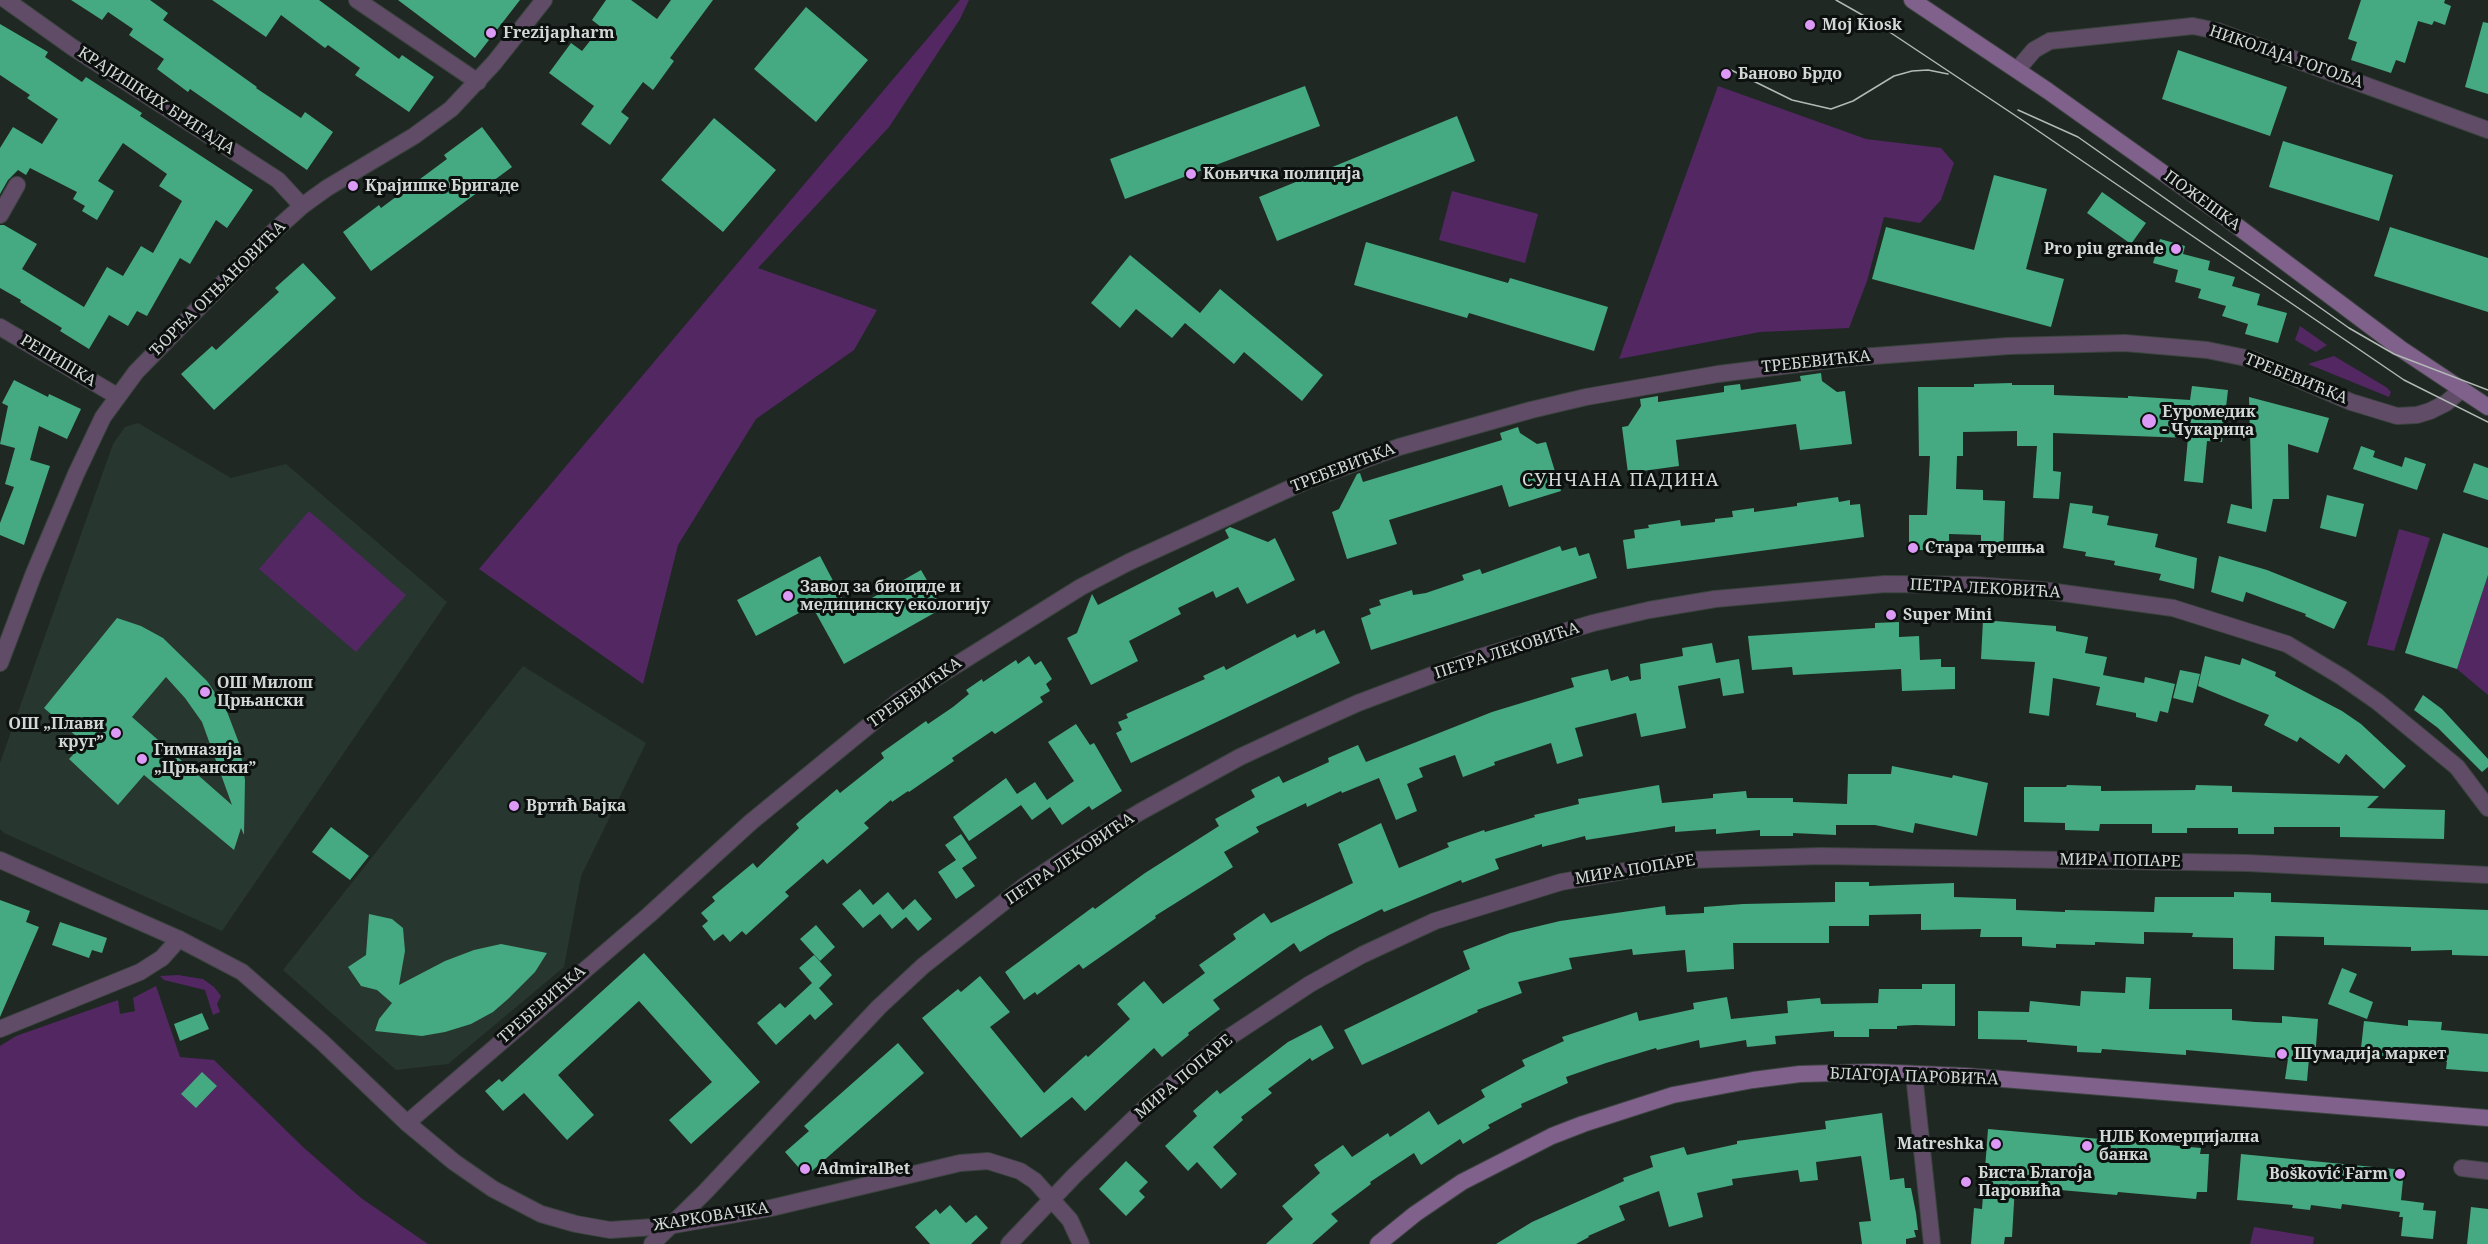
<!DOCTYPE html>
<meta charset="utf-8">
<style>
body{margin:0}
canvas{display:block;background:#1f2823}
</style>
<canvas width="2488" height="1244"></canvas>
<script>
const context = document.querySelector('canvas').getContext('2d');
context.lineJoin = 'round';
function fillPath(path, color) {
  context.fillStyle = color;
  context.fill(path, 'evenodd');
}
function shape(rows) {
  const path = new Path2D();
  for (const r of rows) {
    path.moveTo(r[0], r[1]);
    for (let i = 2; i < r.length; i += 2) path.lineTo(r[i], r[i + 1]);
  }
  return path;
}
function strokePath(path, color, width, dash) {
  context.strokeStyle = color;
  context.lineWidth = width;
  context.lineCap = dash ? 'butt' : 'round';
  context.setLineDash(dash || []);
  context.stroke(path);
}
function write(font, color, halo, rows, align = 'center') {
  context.font = font + ' "Noto Serif",serif';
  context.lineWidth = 6;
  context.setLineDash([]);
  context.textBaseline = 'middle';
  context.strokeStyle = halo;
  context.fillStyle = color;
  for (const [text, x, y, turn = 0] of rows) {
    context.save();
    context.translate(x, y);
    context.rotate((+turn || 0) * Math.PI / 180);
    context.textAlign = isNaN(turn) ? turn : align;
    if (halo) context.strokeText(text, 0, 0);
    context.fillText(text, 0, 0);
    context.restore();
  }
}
fillPath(shape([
 [138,423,231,478,286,464,447,602,222,931,4,833,0,829,0,763,113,444,125,427],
 [523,666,646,743,581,876,564,967,448,1064,396,1070,283,970]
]), '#27362f');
fillPath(shape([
 [960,0,969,0,960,19,889,127,758,268,877,310,854,350,756,419,678,545,643,684,479,569],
 [1718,86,1866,139,1941,148,1954,163,1941,200,1920,223,1884,217,1867,281,1849,328,1760,332,1619,359],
 [1452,191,1538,214,1525,263,1439,240],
 [2300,326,2327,345,2316,352,2295,340],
 [2334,356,2386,387,2391,392,2389,397,2308,364],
 [309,511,406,595,356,652,259,569],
 [2399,529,2430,538,2394,651,2367,645],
 [2488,575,2488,695,2457,669],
 [178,975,203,979,214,987,221,996,217,1004,220,1012,213,1015,205,990,164,980,160,976],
 [156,986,180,1057,214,1060,303,1147,361,1198,428,1244,0,1244,0,1046,16,1036,118,1000,120,1014,135,1011,133,998],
 [2254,1227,2314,1237,2313,1244,2250,1244]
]), '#522762');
fillPath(shape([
 [71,0,150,0,168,13,163,20,257,87,256,88,301,118,305,112,333,132,307,170,190,89,188,92,157,69,164,59,129,35,133,29,108,12,102,20],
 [212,0,319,0,399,59,402,55,434,77,409,112,355,75,360,68,328,45,325,48,281,15,266,37],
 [398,0,520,0,475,58],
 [606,0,631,0,657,19,671,0,713,0,670,58,674,61,653,90,643,82,621,112,629,118,610,145,581,124,594,106,549,73,571,43,582,51,601,27,592,20],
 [2361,0,2445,0,2444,3,2451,6,2445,25,2434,21,2432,25,2418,21,2405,63,2396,60,2391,73,2351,60,2357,42,2348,39],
 [806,7,868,60,816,122,754,69],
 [2483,22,2488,23,2488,94,2465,87],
 [0,24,48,52,45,57,82,82,86,77,142,113,140,116,253,190,227,228,216,220,190,264,180,258,147,316,137,311,128,326,109,315,89,349,60,331,62,328,20,302,21,300,0,288,0,225,4,225,37,244,22,269,84,307,107,267,123,276,141,246,153,253,182,201,159,186,167,174,123,143,98,181,114,191,97,220,82,211,85,206,73,199,77,192,30,168,26,175,18,170,8,180,0,194,0,148,13,127,42,144,58,119,27,98,30,95,0,75],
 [2178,50,2287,87,2270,136,2162,99],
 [1305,86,1320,126,1125,199,1110,159],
 [1457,116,1475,161,1277,241,1259,197],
 [714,118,776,170,723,232,661,180],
 [482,127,512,167,371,271,343,232,379,205,381,208,447,159,444,155],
 [2283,141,2393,175,2379,221,2269,187],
 [1994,175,2047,189,2026,269,2064,279,2051,327,1872,279,1886,227,1974,250],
 [2102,192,2146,223,2131,244,2087,213],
 [2390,227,2488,258,2488,312,2374,276],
 [2160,239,2185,246,2183,254,2210,261,2208,270,2235,277,2232,286,2260,294,2257,305,2287,313,2278,343,2245,334,2248,324,2222,316,2226,306,2198,298,2201,289,2175,282,2178,270,2153,263],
 [1366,242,1508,283,1510,278,1608,307,1594,351,1469,313,1467,318,1354,285],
 [1130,255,1200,313,1220,289,1323,375,1302,401,1244,352,1234,364,1185,323,1172,338,1136,309,1120,328,1091,303],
 [303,263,336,298,214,410,181,374,212,346,216,350,279,292,275,288],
 [1821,373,1822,381,1837,392,1845,391,1852,444,1800,450,1796,424,1676,440,1679,466,1628,473,1622,427,1628,426,1641,406,1640,399,1658,396,1658,402,1724,392,1724,386,1740,384,1741,390,1801,381,1800,376],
 [14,380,48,397,49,394,81,409,67,439,39,426,30,460,50,466,24,545,0,535,0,523,14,487,5,484,15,448,0,444,8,406,2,403],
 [2012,383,2012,385,2054,385,2054,395,2128,398,2128,396,2190,400,2192,386,2228,390,2222,442,2207,441,2203,483,2184,481,2188,438,2053,433,2053,471,2061,472,2059,499,2033,498,2037,446,2017,446,2017,431,1963,432,1963,456,1957,456,1956,489,1983,490,1983,500,2005,501,2003,555,1981,554,1981,535,1949,534,1949,550,1909,550,1909,515,1927,515,1930,456,1919,456,1918,387,1974,387,1974,384],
 [2249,397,2329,418,2318,453,2288,444,2289,499,2273,499,2266,532,2227,523,2231,504,2252,509],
 [1518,427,1520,433,1537,444,1546,442,1561,491,1509,507,1502,485,1389,520,1397,544,1347,559,1332,512,1339,509,1357,474,1360,473,1363,482,1502,440,1500,433],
 [2361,446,2375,451,2373,457,2402,467,2405,457,2426,464,2417,490,2353,469],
 [2474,463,2488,468,2488,500,2463,492],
 [2327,495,2364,504,2356,537,2320,528],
 [1838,497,1839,502,1850,500,1850,505,1860,504,1864,537,1627,569,1623,540,1635,538,1634,530,1649,528,1648,525,1680,520,1681,526,1715,522,1715,519,1733,517,1732,511,1754,508,1754,512,1797,506,1797,503],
 [2070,503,2093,506,2092,513,2109,516,2107,525,2158,534,2155,547,2197,558,2194,589,2159,580,2161,574,2114,565,2115,561,2085,556,2086,552,2063,548],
 [1230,527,1268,542,1275,538,1295,580,1247,604,1238,587,1216,598,1213,591,1178,608,1181,614,1129,641,1138,661,1091,685,1067,638,1077,633,1092,594,1098,605,1229,538,1225,530],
 [2443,533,2488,548,2488,575,2457,669,2405,653],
 [1560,546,1562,551,1576,547,1579,556,1589,553,1597,578,1371,650,1361,618,1371,614,1369,609,1381,605,1379,600,1412,590,1413,595,1426,593,1464,580,1462,575,1480,569,1482,574],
 [820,556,849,611,921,570,943,608,844,664,812,606,756,636,737,600],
 [2219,556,2267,570,2347,602,2334,629,2305,616,2306,614,2246,592,2243,602,2211,592],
 [117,618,141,626,163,638,207,681,226,709,239,743,245,780,244,835,241,828,234,850,144,775,118,805,69,759,84,743,44,708],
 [166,677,185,698,202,722,232,805,132,717],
 [1983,620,2056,626,2056,631,2088,637,2085,653,2107,657,2103,675,2144,683,2145,677,2175,684,2168,713,2160,711,2157,722,2136,717,2136,713,2096,705,2100,687,2053,678,2049,716,2029,713,2035,662,1981,659],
 [1899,622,1899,637,1919,636,1920,660,1941,659,1941,667,1955,667,1955,689,1902,691,1901,669,1793,675,1792,667,1752,670,1748,636,1875,628,1875,623],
 [1315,629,1316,634,1324,630,1340,663,1131,763,1116,733,1122,730,1118,722,1128,718,1126,714,1205,679,1203,676,1224,666,1226,670,1295,634,1297,638],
 [1712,643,1716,663,1739,659,1744,693,1723,696,1720,678,1678,686,1686,728,1641,737,1636,713,1575,728,1583,756,1557,764,1551,743,1494,762,1495,765,1463,777,1455,755,1419,768,1423,777,1407,784,1417,811,1396,820,1379,778,1342,793,1341,791,1307,807,1306,803,1256,827,1259,832,1224,852,1233,867,1155,916,1156,918,1083,969,1079,964,1037,995,1035,992,1024,1000,1005,972,1093,907,1095,909,1145,873,1219,826,1215,819,1255,797,1251,790,1279,776,1283,783,1329,762,1328,758,1358,745,1366,762,1492,712,1574,687,1571,678,1608,669,1611,681,1628,676,1630,681,1641,679,1640,664,1683,656,1682,648],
 [1029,656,1035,665,1041,661,1052,679,1046,684,1050,691,1040,697,1043,702,995,734,992,731,952,758,954,761,909,792,908,791,892,802,891,800,864,823,869,828,827,864,823,859,792,886,785,892,789,896,746,935,742,931,730,942,723,934,714,941,702,926,708,921,701,913,715,901,712,897,753,863,757,868,799,828,796,824,837,789,840,793,884,758,881,753,926,721,928,724,953,707,969,694,966,690,982,679,983,682,1016,660,1018,664],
 [2205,656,2240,665,2242,658,2276,672,2275,676,2342,711,2361,724,2406,766,2384,789,2346,754,2339,764,2300,737,2297,742,2264,725,2269,715,2198,686],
 [2180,670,2200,674,2193,703,2173,698],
 [2423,695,2442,709,2488,759,2488,767,2482,772,2438,728,2414,710],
 [1076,724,1090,745,1094,743,1122,791,1092,810,1089,806,1062,825,1050,807,1032,820,1021,805,969,841,953,817,1006,778,1017,794,1035,782,1047,800,1074,781,1048,742],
 [1892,766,1952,778,1953,775,1988,783,1977,836,1915,823,1913,833,1875,825,1836,825,1836,835,1793,833,1793,836,1760,836,1760,830,1716,834,1716,829,1675,832,1675,826,1586,840,1585,836,1542,847,1542,844,1495,859,1499,869,1462,883,1461,880,1384,912,1382,909,1329,935,1300,952,1294,943,1213,1000,1220,1009,1188,1033,1189,1035,1162,1057,1154,1048,1085,1111,1072,1097,1021,1138,922,1018,958,989,961,992,980,976,1010,1012,990,1027,1044,1093,1086,1055,1088,1057,1130,1019,1117,1004,1144,981,1163,1004,1205,973,1199,965,1236,939,1233,934,1264,913,1271,923,1353,883,1338,844,1381,823,1399,868,1449,847,1447,843,1484,830,1485,832,1535,817,1534,815,1579,804,1578,799,1659,785,1662,803,1713,798,1713,794,1746,791,1747,798,1793,798,1793,802,1847,804,1848,774,1891,774],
 [2067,785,2101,786,2101,791,2195,790,2196,785,2232,786,2232,792,2379,796,2367,808,2445,810,2444,839,2340,837,2340,827,2274,827,2274,834,2238,834,2238,828,2187,828,2187,833,2152,833,2152,824,2100,824,2099,831,2065,830,2065,823,2024,822,2024,787,2066,787],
 [331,827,369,856,350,880,312,852],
 [961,834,977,858,962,868,975,886,956,899,938,872,956,860,945,845],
 [1835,882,1869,882,1869,886,1954,883,1954,897,2016,899,2016,910,2065,912,2065,910,2154,912,2155,897,2234,897,2234,892,2271,893,2271,902,2488,910,2488,956,2452,955,2452,950,2411,951,2411,947,2324,945,2324,937,2275,936,2274,970,2233,969,2233,938,2192,937,2193,933,2144,932,2144,944,2095,942,2095,945,2056,944,2056,948,2022,946,2022,937,1980,937,1981,929,1921,930,1921,914,1869,915,1869,926,1829,926,1829,943,1733,943,1734,969,1687,972,1685,950,1633,955,1632,949,1569,958,1572,969,1518,982,1522,993,1477,1010,1478,1012,1362,1065,1344,1030,1470,969,1463,951,1510,933,1560,921,1665,906,1666,915,1704,913,1704,907,1743,904,1835,902],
 [860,889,873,905,888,892,903,910,915,899,932,919,918,931,906,917,892,929,880,914,863,928,842,904],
 [0,900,30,911,26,922,39,927,0,1017],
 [369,914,392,919,403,928,405,951,399,985,445,961,474,950,501,944,547,953,535,972,508,999,493,1012,471,1024,445,1032,422,1036,375,1031,379,1019,392,1003,377,990,361,986,348,967,366,955],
 [60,922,107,938,102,953,92,950,89,958,52,945],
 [816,925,835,947,820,961,800,939],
 [644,953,760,1082,691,1144,669,1120,712,1082,639,1001,558,1075,594,1115,567,1140,524,1093,503,1111,485,1091,499,1079,502,1082],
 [814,955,832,975,819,988,833,1004,815,1020,810,1014,776,1045,757,1023,780,1003,785,1008,812,983,799,968],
 [2342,968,2357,974,2349,992,2373,1002,2367,1019,2328,1004],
 [2126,977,2151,978,2149,1009,2232,1009,2232,1020,2255,1022,2282,1023,2282,1016,2318,1019,2315,1059,2309,1058,2307,1081,2285,1079,2288,1059,2186,1050,2186,1055,2102,1049,2101,1053,2077,1052,2077,1046,2027,1042,2027,1040,1978,1039,1978,1011,2029,1012,2030,1001,2080,1006,2081,991,2125,993],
 [1922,984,1955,984,1955,1026,1915,1025,1897,1026,1897,1029,1869,1029,1869,1037,1834,1037,1834,1031,1775,1036,1776,1044,1747,1047,1746,1040,1700,1048,1699,1040,1657,1050,1656,1048,1606,1063,1566,1077,1568,1083,1521,1104,1522,1107,1488,1125,1490,1128,1463,1144,1460,1139,1421,1165,1414,1153,1370,1182,1371,1184,1331,1214,1338,1221,1312,1244,1266,1244,1293,1219,1282,1206,1320,1173,1314,1165,1343,1145,1352,1157,1388,1133,1390,1137,1429,1111,1438,1125,1485,1097,1481,1090,1525,1066,1522,1060,1564,1041,1562,1037,1637,1012,1639,1021,1694,1009,1693,1003,1727,997,1731,1019,1788,1013,1787,1001,1820,998,1821,1004,1878,1003,1879,989,1922,989],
 [202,1013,209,1029,180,1041,174,1024],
 [2408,1020,2442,1022,2441,1030,2488,1034,2488,1072,2446,1069,2447,1062,2396,1058,2396,1061,2360,1057,2364,1021,2408,1026],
 [1321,1025,1334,1048,1312,1061,1310,1058,1268,1089,1272,1093,1241,1117,1243,1120,1213,1147,1237,1174,1221,1189,1197,1162,1188,1171,1165,1146,1197,1116,1193,1111,1217,1090,1220,1094,1288,1042],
 [898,1043,924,1073,806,1176,785,1152,809,1131,804,1126],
 [202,1072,217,1086,196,1108,181,1094],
 [1882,1113,1890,1180,1904,1178,1905,1188,1911,1188,1916,1213,1918,1230,1914,1230,1916,1237,1906,1239,1906,1244,1862,1244,1859,1222,1871,1221,1861,1156,1816,1162,1818,1180,1800,1182,1798,1170,1732,1179,1733,1185,1697,1193,1703,1217,1669,1227,1659,1191,1619,1206,1625,1220,1588,1236,1589,1237,1576,1244,1496,1244,1532,1222,1624,1181,1623,1178,1653,1167,1650,1156,1684,1147,1687,1155,1737,1144,1737,1141,1826,1129,1825,1121],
 [1988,1129,2201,1148,2200,1154,2209,1154,2207,1192,2197,1192,2196,1199,2118,1192,2117,1195,2015,1186,2012,1237,2005,1237,2004,1244,1971,1244,1974,1208,1982,1209],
 [2241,1154,2404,1170,2400,1210,2401,1200,2424,1203,2423,1210,2436,1211,2433,1239,2401,1236,2403,1217,2399,1217,2400,1212,2342,1204,2341,1209,2311,1205,2310,1210,2292,1208,2293,1205,2237,1200],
 [1126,1161,1148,1182,1139,1191,1145,1197,1126,1216,1099,1189],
 [950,1205,966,1223,976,1215,988,1228,971,1244,930,1244,915,1227,936,1209,940,1214],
 [2471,1207,2488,1209,2488,1244,2467,1244]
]), '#45a981');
const minor = shape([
 [6,0,72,47,278,180,302,206],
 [357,0,478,82],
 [2017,70,2034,50,2050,41,2193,26,2217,31,2488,130],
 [0,215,17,185],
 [0,327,117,396],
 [0,1029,140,972,162,958,179,939],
 [1914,1074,1932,1244],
 [407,1123,649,915,751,822,900,700,1081,587,1129,562,1306,481,1399,447,1531,410,1586,397,1718,374,1847,358,2008,346,2125,343,2207,350,2251,359,2351,402,2397,416,2417,415,2430,411,2446,403,2461,390],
 [2462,1168,2488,1171],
 [652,1244,705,1192,879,1007,923,966,1023,887,1082,847,1140,812,1240,757,1298,730,1358,703,1480,657,1593,623,1649,610,1715,599,1885,584,1974,585,2041,590,2173,608,2287,644,2342,677,2378,702,2457,767,2488,808],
 [1009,1244,1075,1175,1149,1104,1228,1038,1310,984,1362,955,1435,921,1561,882,1688,860,1821,856,2247,863,2488,875]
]);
const tertiary = shape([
 [0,663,34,573,76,474,103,417,136,372,272,233,302,206,327,188,414,136,451,109,494,63,544,0],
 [0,860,179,939,242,972,322,1042,407,1123,454,1162,493,1189,541,1214,576,1224,610,1230,668,1226,771,1208,960,1163,988,1161,1020,1171,1035,1181,1070,1220,1081,1244]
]);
const secondary = shape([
 [1912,0,2048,91,2225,217,2401,349,2488,407],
 [1378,1244,1415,1214,1462,1182,1552,1136,1583,1124,1673,1095,1753,1080,1800,1074,1873,1072,1965,1076,2488,1118]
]);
strokePath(minor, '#3c443f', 18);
strokePath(tertiary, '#3c443f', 18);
strokePath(secondary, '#3c443f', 18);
strokePath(minor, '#604c67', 16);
strokePath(tertiary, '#604c67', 16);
strokePath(secondary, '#80618c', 16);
strokePath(shape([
 [1836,0,1873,21,2028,124,2404,380,2488,422],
 [1729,69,1792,100,1831,109,1853,101,1894,76,1912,71,1928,70,1948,74],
 [2018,110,2078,137,2349,328,2394,354,2488,390]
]), '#b2b9b6', 1.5);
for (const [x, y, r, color] of [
 [1810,25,6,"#dc99f5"],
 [491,33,6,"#dc99f5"],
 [1726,74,6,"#dc99f5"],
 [1191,174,6,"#dc99f5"],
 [353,186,6,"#dc99f5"],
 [2176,249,6,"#dc99f5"],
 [2149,421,8,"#dc99f5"],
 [1913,548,6,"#dc99f5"],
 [788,596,6,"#dc99f5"],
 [1891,615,6,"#dc99f5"],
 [205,692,6,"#dc99f5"],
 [116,733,6,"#dc99f5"],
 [142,759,6,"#dc99f5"],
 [514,806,6,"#dc99f5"],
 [2282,1054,6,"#dc99f5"],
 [1996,1144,6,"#dc99f5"],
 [2087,1146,6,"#dc99f5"],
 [805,1169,6,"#dc99f5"],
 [2400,1174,6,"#dc99f5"],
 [1966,1182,6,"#dc99f5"]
]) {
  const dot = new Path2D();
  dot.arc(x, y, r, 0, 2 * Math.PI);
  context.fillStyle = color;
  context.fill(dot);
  strokePath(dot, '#0c100e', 2);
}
write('bold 16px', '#d2d8d5', '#0c100e', [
 ["Moj Kiosk",1822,25],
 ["Frezijapharm",503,33],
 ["Баново Брдо",1738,74],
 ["Коњичка полиција",1203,174],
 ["Крајишке Бригаде",365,186],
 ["Pro piu grande",2164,249,"right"],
 ["Еуромедик",2162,412],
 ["- Чукарица",2162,430],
 ["Стара трешња",1925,548],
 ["Завод за биоциде и",800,587],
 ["медицинску екологију",800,605],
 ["Super Mini",1903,615],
 ["ОШ Милош",217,683],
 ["Црњански",217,701],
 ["ОШ „Плави",104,724,"right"],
 ["круг”",104,742,"right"],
 ["Гимназија",154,750],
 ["„Црњански”",154,768],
 ["Вртић Бајка",526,806],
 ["Шумадија маркет",2294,1054],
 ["НЛБ Комерцијална",2099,1137],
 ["банка",2099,1155],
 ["Matreshka",1984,1144,"right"],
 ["AdmiralBet",817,1169],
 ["Биста Благоја",1978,1173],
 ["Паровића",1978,1191],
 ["Bošković Farm",2388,1174,"right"]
], 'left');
write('16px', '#d2d8d5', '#0c100e', [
 ["НИКОЛАЈА ГОГОЉА",2286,57,19],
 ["КРАЈИШКИХ БРИГАДА",156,101,33],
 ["ПОЖЕШКА",2202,201,36],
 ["ЂОРЂА ОГЊАНОВИЋА",218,289,-45],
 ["РЕПИШКА",58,361,31],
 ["ТРЕБЕВИЋКА",1816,362,-6],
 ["ТРЕБЕВИЋКА",2296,379,22],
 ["ТРЕБЕВИЋКА",1343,468,-21],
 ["ПЕТРА ЛЕКОВИЋА",1985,589,3],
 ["ПЕТРА ЛЕКОВИЋА",1507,651,-18],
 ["ТРЕБЕВИЋКА",915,693,-35],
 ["ПЕТРА ЛЕКОВИЋА",1070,859,-34],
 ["МИРА ПОПАРЕ",2120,861,1],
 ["МИРА ПОПАРЕ",1635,870,-9],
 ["ТРЕБЕВИЋКА",542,1005,-41],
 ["МИРА ПОПАРЕ",1184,1077,-40],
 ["БЛАГОЈА ПАРОВИЋА",1914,1077,2],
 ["ЖАРКОВАЧКА",711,1217,-9]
]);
context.letterSpacing = '1.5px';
write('18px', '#d2d8d5', '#0c100e', [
 ["СУНЧАНА ПАДИНА",1621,481]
]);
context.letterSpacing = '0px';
</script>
